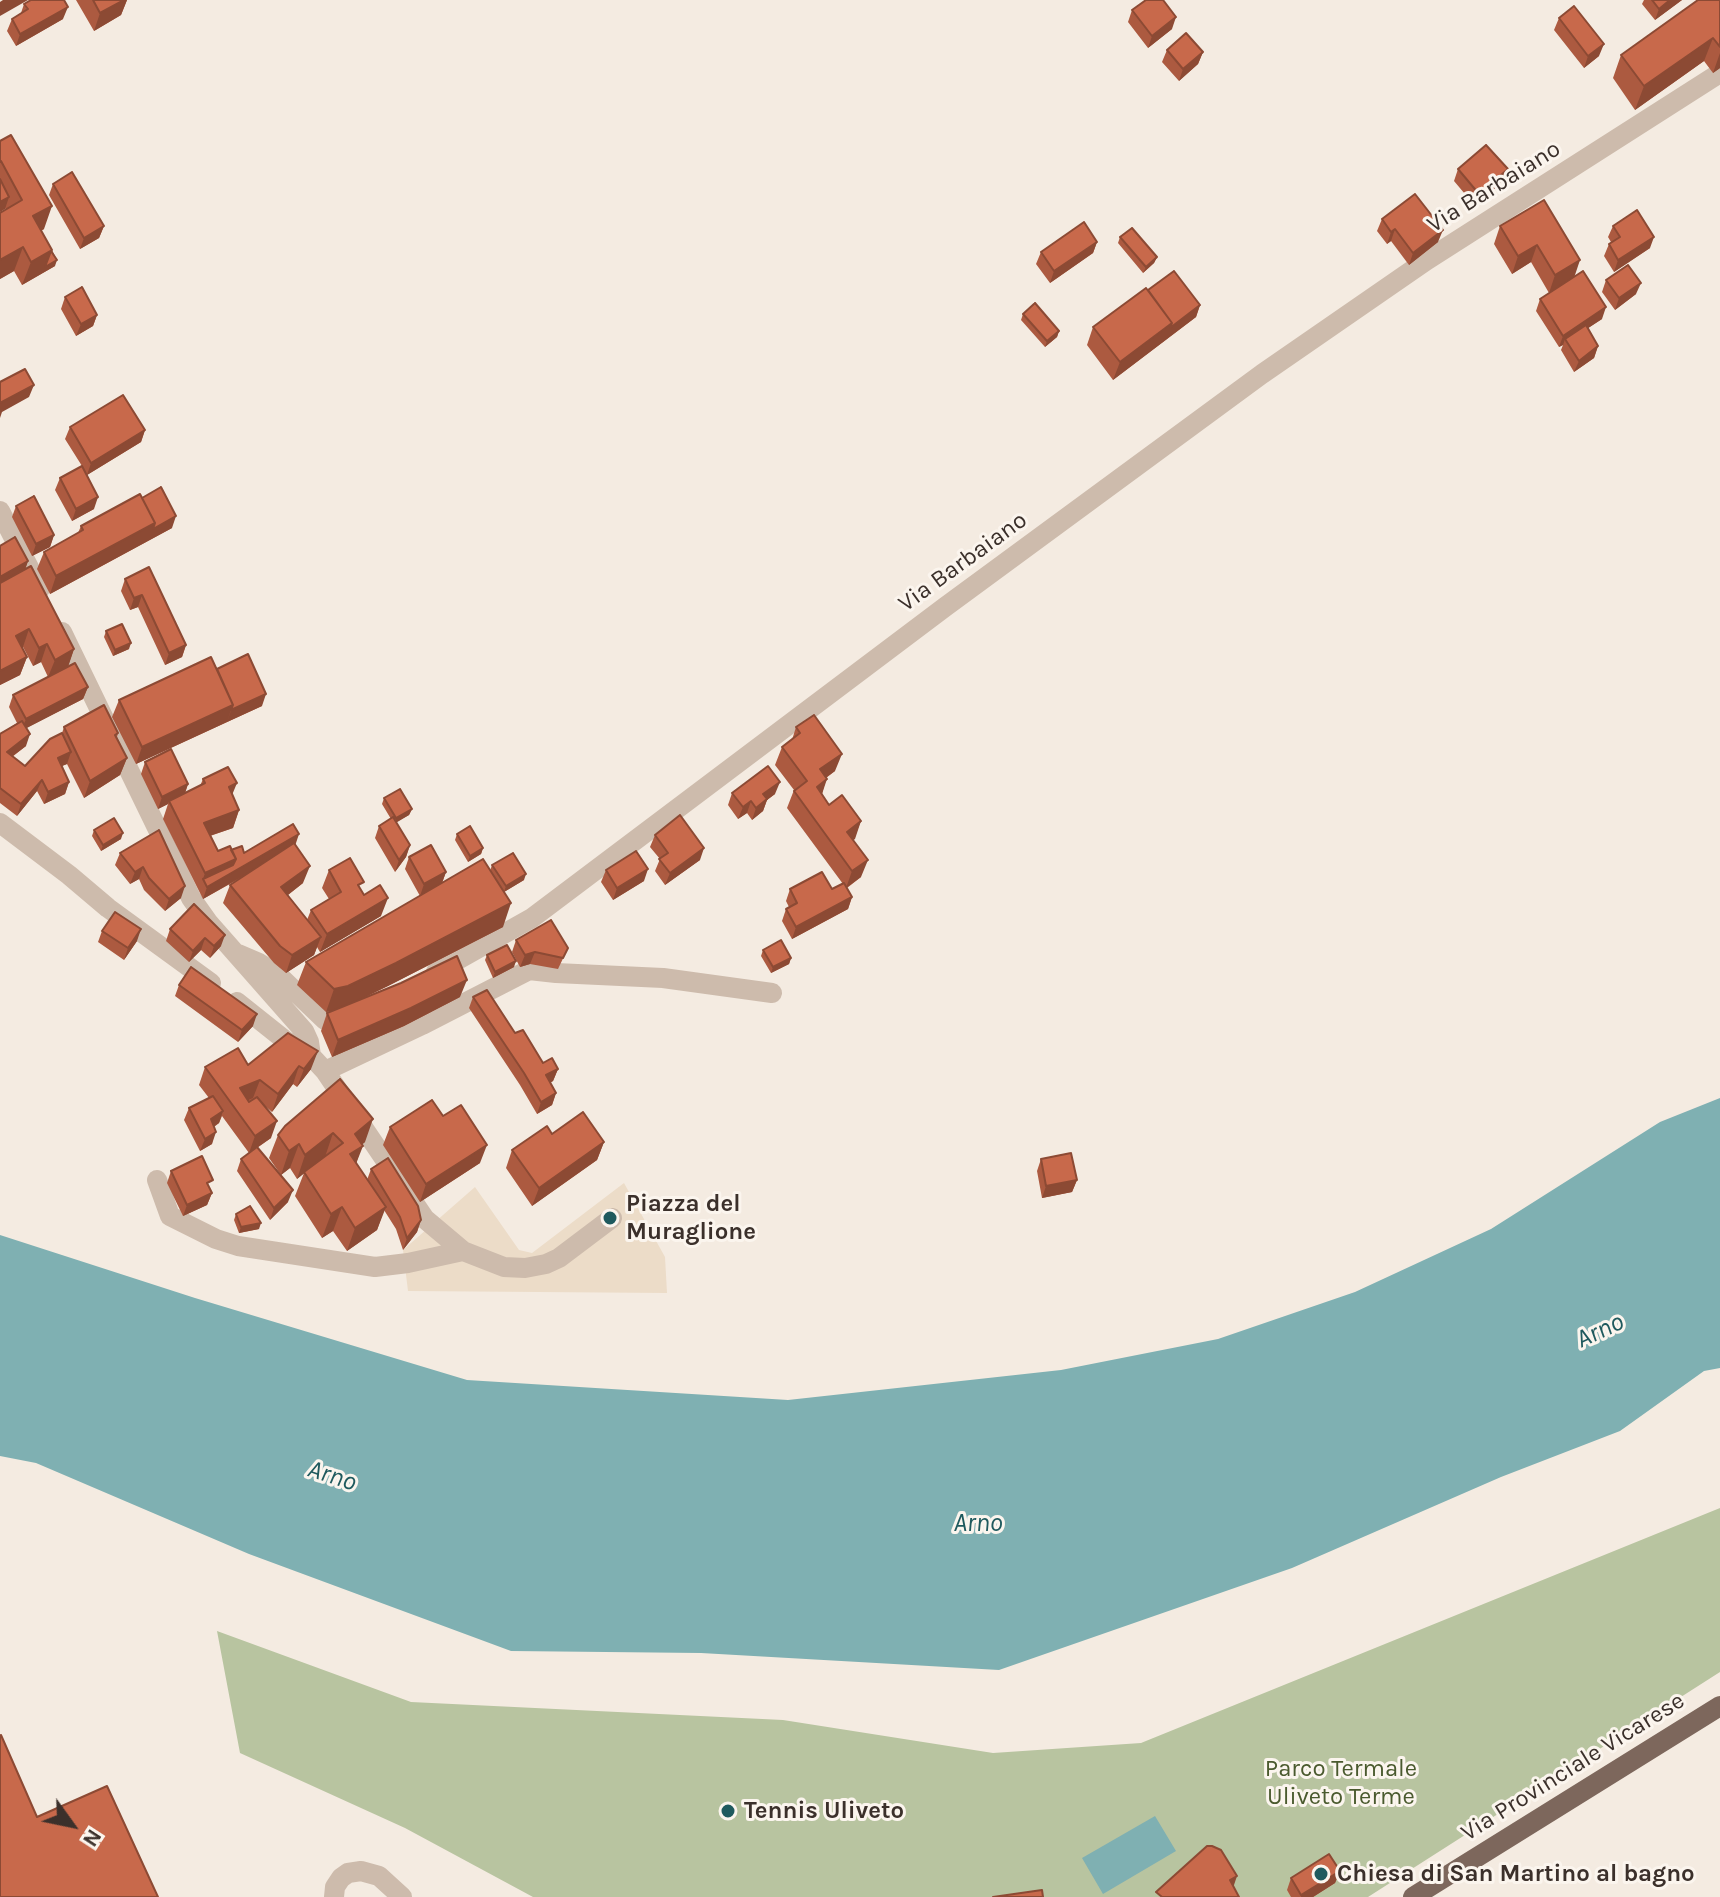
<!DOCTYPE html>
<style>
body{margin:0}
#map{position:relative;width:1720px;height:1897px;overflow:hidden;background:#f4ebe1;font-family:Karla,sans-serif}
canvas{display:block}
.north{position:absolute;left:32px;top:1785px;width:80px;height:80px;-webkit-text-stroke:6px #fbf5ee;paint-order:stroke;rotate:123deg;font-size:22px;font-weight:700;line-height:32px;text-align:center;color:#3b302b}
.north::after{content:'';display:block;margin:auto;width:28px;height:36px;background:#3b302b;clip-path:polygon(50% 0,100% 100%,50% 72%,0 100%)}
</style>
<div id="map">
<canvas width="1720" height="1897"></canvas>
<div class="north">N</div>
</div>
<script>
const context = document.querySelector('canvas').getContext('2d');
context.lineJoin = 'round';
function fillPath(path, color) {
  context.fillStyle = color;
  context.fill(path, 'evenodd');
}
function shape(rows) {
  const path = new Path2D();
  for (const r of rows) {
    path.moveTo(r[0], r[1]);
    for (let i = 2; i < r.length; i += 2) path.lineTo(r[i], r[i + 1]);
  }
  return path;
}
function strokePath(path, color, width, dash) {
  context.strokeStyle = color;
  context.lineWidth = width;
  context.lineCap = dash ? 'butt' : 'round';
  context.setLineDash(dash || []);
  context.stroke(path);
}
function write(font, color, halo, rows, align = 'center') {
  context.font = font + ' Karla,sans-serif';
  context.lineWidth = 6;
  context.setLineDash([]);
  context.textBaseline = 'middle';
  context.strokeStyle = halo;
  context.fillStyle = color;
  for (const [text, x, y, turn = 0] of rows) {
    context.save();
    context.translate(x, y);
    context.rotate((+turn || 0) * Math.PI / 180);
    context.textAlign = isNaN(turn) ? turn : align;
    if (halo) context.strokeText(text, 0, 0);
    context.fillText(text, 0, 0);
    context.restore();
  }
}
fillPath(shape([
 [1720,1508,1720,1672,1368,1897,533,1897,405,1828,240,1753,217,1631,411,1702,783,1720,993,1753,1141,1743]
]), '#b8c4a0');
fillPath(shape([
 [624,1183,665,1257,667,1293,408,1291,403,1250,475,1187,519,1250,532,1253]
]), '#ecdcc8');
fillPath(shape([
 [1720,1098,1720,1368,1704,1371,1620,1431,1501,1477,1292,1568,999,1670,701,1653,511,1651,249,1554,36,1463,0,1456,0,1235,195,1298,467,1380,788,1400,1061,1370,1218,1339,1355,1292,1491,1229,1660,1122],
 [1155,1816,1176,1851,1103,1894,1082,1858]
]), '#7fb0b2');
strokePath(shape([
 [0,511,40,589],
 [62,632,191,898,208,922,304,1031,309,1042,311,1056,325,1071,425,1219,463,1251,504,1267,525,1268,546,1264,559,1258,612,1218],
 [0,823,69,875,108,908,211,983],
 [238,954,259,963,277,974,325,1020,349,1012],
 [436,972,532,918,945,607,1262,374,1427,260,1720,73],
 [237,1002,286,1041,304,1052],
 [325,1071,422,1025,529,970,556,973,663,978,772,993],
 [157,1180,170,1216,216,1239,238,1246,375,1267,408,1263,463,1251],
 [334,1897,335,1887,341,1878,348,1873,361,1871,379,1876,402,1897]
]), '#cdbbac', 20);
strokePath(shape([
 [1413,1897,1720,1706]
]), '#7d675c', 20);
fillPath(shape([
 [76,0,127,0,121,15,94,31],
 [1644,0,1682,0,1655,20,1642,4],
 [1720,0,1720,68,1713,73,1704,61,1635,110,1613,78,1621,55],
 [24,4,63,19,16,46,7,31,12,19,21,13],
 [1132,10,1172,29,1148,48,1128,22],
 [1559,18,1599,56,1584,68,1554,30],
 [1167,50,1203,52,1198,64,1179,81,1162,62],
 [0,141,44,229,41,231,55,266,22,285,14,271,0,279,0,213,6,210,5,208,0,212],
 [1458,169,1508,169,1503,181,1475,206,1454,181],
 [53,184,104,226,99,238,80,249,49,195],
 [1544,200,1574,276,1602,319,1588,328,1598,346,1594,358,1574,372,1561,350,1563,345,1559,347,1536,311,1540,299,1549,293,1531,262,1512,274,1494,244,1500,226],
 [1382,219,1438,242,1409,265,1391,241,1387,244,1377,231],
 [1613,226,1650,248,1614,272,1604,256,1609,244,1611,242,1608,237],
 [1120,237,1157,257,1154,263,1143,273,1118,243],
 [1097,242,1093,253,1050,283,1036,264,1041,252],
 [1606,280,1636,294,1615,310,1602,292],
 [1148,290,1200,305,1196,317,1113,380,1087,345,1093,327],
 [65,297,97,315,93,326,76,336,61,309],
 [1023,314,1059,331,1057,337,1045,347,1021,320],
 [70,427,145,430,141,442,87,475,94,509,72,521,55,490,60,478,82,466,65,439],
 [142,498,172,528,50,594,37,569,44,552,78,533,81,526],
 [16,506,54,535,50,547,32,556,12,517],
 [0,546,28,561,25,569,74,649,68,666,88,687,83,699,26,728,26,746,12,757,25,766,62,733,64,727,118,733,117,737,127,758,120,775,84,798,67,764,61,766,69,782,65,794,44,804,37,791,17,816,0,803,0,734,17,723,9,707,13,695,48,677,41,662,33,666,23,647,22,648,27,657,20,675,0,685],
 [149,567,186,645,182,657,165,665,138,607,130,610,121,591,125,579],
 [106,631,129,649,113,656,104,637],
 [217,669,262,706,136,764,112,717,119,700],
 [796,727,835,771,826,778,822,794,829,805,861,821,853,840,861,877,847,888,852,897,848,909,792,939,782,921,786,909,789,907,786,901,790,889,832,889,843,884,787,808,794,790,775,765,782,747,792,740],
 [145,762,188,784,185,793,200,786,203,779,232,795,239,810,233,828,210,836,218,851,232,850,244,853,295,845,303,883,288,895,307,920,311,910,329,899,322,888,329,870,361,890,381,916,320,952,317,947,314,955,286,973,274,963,223,903,230,885,246,875,203,899,163,819,168,804,158,809,141,774],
 [732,793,775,794,767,800,763,811,752,820,747,813,738,819,728,805],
 [384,798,412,809,409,815,396,822,410,845,406,857,395,872,375,838,379,826,391,819,382,804],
 [94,830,121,839,101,851,92,836],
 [159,830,181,898,165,911,144,890,139,879,130,884,115,865,120,853],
 [457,834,483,848,481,854,468,862,455,840],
 [655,835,700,860,665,885,655,871,660,859,650,847],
 [409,857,446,872,442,883,490,871,492,865,524,880,504,892,503,927,388,986,351,1004,460,997,404,1026,332,1057,321,1031,327,1013,336,1010,326,1012,297,985,306,962,420,896,405,869],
 [606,870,644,881,613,900,601,882],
 [194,904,221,946,210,958,201,950,189,962,166,941,170,929],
 [102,931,137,941,124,960,98,942],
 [516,940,568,948,558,969,530,964,520,967,512,952],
 [763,950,791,958,789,964,771,973,761,956],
 [487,955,514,967,493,978,485,960],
 [179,985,253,1026,238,1042,175,996],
 [473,997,543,1063,558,1069,553,1081,550,1083,556,1093,552,1105,537,1114,520,1085,469,1008],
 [288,1033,311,1069,297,1087,293,1084,272,1112,265,1106,271,1138,257,1148,288,1202,270,1220,237,1171,241,1159,249,1153,222,1116,219,1123,214,1127,212,1144,200,1151,184,1120,189,1108,209,1098,199,1085,205,1067,248,1065],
 [340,1079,365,1142,362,1144,356,1164,367,1180,371,1169,421,1220,417,1232,403,1250,396,1229,384,1210,377,1230,347,1251,333,1231,322,1238,295,1196,304,1173,297,1179,290,1168,281,1175,269,1158,278,1135],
 [443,1116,480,1163,420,1202,383,1145,390,1127],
 [552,1134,604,1142,597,1160,532,1206,506,1168,512,1150],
 [1041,1159,1077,1180,1072,1192,1042,1198,1037,1171],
 [171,1171,210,1190,212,1193,207,1205,183,1216,167,1183],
 [236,1214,259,1229,239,1233,234,1220],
 [1340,1871,1335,1883,1313,1897,1291,1897,1287,1890,1291,1878]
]), '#ac5a40');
fillPath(shape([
 [3,0,28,0,0,16,0,2],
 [124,0,127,0,121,15,94,31,100,13],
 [1670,0,1682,0,1655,20,1659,9],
 [68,7,63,19,16,46,20,34],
 [1176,17,1172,29,1148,48,1152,36],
 [1713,38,1704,61,1635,110,1644,86],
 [1604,44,1599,56,1584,68,1588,56],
 [1203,52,1198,64,1179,81,1183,69],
 [1720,53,1720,68,1713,73],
 [1508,169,1503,181,1475,206,1479,194],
 [9,197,5,209,0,212,0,202],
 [52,206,44,229,28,237,33,216],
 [104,226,99,238,80,249,84,238],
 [1395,229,1391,241,1387,244,1391,232],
 [1443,230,1438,242,1409,265,1413,253],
 [1654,237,1650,248,1614,272,1618,260],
 [1097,242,1093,253,1050,283,1054,271],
 [1537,245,1531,262,1512,274,1518,256],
 [23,247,14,271,0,279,0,260],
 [52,250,57,260,55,266,22,285,31,262],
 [1157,257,1154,263,1143,273,1146,267],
 [1580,260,1574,278,1549,293,1555,275],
 [1641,283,1636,294,1615,310,1619,298],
 [1200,305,1196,317,1113,380,1120,362,1172,323],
 [1606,307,1602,319,1567,342,1565,339,1563,345,1559,347,1563,336],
 [97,315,93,326,76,336,81,324],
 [1059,331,1057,337,1045,347,1047,341],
 [1598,346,1594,358,1574,372,1579,361],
 [34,385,29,397,2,412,0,418,0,403],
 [145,430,141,442,87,475,91,463],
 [98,497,94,509,72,521,76,509],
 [176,516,172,528,50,594,56,576,155,523],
 [54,535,50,547,32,556,36,544],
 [28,561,24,573,0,586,0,577],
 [142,595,138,607,130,610,134,598],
 [29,629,23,647,9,654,16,636],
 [131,643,129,649,113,656,115,650],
 [47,644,41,662,33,666,39,648],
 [186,645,182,657,165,665,169,653],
 [74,649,68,667,48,677,55,660],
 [27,657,20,675,0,685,0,671],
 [88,687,83,699,21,731,26,719],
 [266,694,262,706,227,722,231,710],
 [233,705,227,722,136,764,142,747],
 [30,734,26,746,2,764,7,752],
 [71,752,67,764,53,770,58,758],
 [842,754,835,771,813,787,820,769],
 [127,758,120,775,84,798,90,781],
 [827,779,821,797,817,787],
 [42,780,37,791,17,816,21,804],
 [69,782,65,794,44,804,48,792],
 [780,782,775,794,767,800,763,811,752,820,756,808,763,794],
 [237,783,230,800,229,787],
 [188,784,184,796,169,801,168,804,158,809,162,797],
 [751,801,747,813,738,819,743,807],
 [412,809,409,815,394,824,396,818],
 [239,810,233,828,197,840,204,823],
 [861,821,855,839,841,849,847,832],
 [123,833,121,839,101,851,103,845],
 [299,834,295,846,203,899,207,887,203,879,205,873,236,859],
 [410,845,406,857,395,872,399,860],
 [483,848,481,854,468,862,470,856],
 [704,848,700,860,665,885,670,873],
 [868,860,861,877,846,888,852,871],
 [310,866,303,883,275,905,281,887],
 [143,867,139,879,130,884,135,872],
 [648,869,644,881,613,900,617,888],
 [446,872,442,883,420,896,424,884],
 [526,874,524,880,504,892,506,886],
 [185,886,181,898,165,911,169,899],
 [852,897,848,909,792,939,796,927],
 [388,898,381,916,320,952,327,934],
 [511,903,503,927,388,986,340,1009,326,1012,334,989],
 [141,929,137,941,124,960,128,948],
 [225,935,221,946,210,958,214,946],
 [321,937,314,955,286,973,292,955],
 [205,938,201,950,189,962,193,951],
 [535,952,530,964,520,967,525,955],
 [791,958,789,964,771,973,773,967],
 [516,961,514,967,493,978,495,972],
 [467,980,460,997,404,1026,332,1057,338,1040],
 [257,1014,253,1026,238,1042,242,1030],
 [318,1051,311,1069,297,1087,304,1069],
 [299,1066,293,1084,272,1112,278,1094],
 [558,1069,553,1081,541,1087,546,1075],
 [260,1080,253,1098,234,1106,240,1088],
 [556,1093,552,1105,537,1114,541,1102],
 [223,1111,219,1123,207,1131,211,1119],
 [373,1119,365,1142,355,1151,363,1146,354,1169,341,1177,355,1134],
 [277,1121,271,1138,249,1153,255,1136],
 [216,1132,212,1144,200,1151,205,1139],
 [333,1133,325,1157,297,1179,305,1155],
 [604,1142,597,1160,532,1206,539,1188],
 [299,1144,290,1168,281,1175,289,1151],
 [487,1145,480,1163,420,1202,426,1184],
 [1077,1180,1072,1192,1042,1198,1046,1186],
 [293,1190,288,1202,270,1220,274,1208],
 [212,1193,207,1205,183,1216,187,1205],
 [342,1207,333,1231,322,1238,331,1214],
 [386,1207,377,1230,347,1251,355,1228],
 [421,1220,417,1232,403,1250,407,1238],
 [261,1223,259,1229,239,1233,241,1227],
 [1340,1871,1335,1883,1313,1897,1301,1897,1301,1895],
 [1237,1876,1231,1894,1230,1880]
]), '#8c4a34');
const building = shape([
 [31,0,64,0,68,7,20,34,12,19,28,9,24,4,31,0],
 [93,0,124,0,100,13,93,0],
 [1146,0,1163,0,1176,17,1152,36,1132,10,1146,0],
 [1652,0,1670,0,1659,9,1652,0],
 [1698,0,1720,0,1720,47,1713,38,1644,86,1621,55,1698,0],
 [1574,6,1604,44,1588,56,1559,18,1574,6],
 [1186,33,1203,52,1183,69,1167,50,1186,33],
 [11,135,52,206,33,216,52,250,31,262,23,247,0,260,0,213,22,200,1,161,0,162,0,141,11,135],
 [1486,145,1508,169,1479,194,1458,169,1486,145],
 [72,172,104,226,84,238,53,184,72,172],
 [0,179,9,197,0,202,0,179],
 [1415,194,1443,230,1413,253,1395,229,1391,232,1382,219,1415,194],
 [1544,200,1580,260,1555,275,1537,245,1518,256,1500,226,1544,200],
 [1637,210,1654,237,1618,260,1609,244,1620,237,1613,226,1637,210],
 [1084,222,1097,242,1054,271,1041,252,1084,222],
 [1132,228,1157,257,1146,267,1120,237,1132,228],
 [51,251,57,260,45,267,51,251],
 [1628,265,1641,283,1619,298,1606,280,1628,265],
 [1174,271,1200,305,1170,328,1172,323,1148,290,1174,271],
 [1583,271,1606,307,1563,336,1540,299,1583,271],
 [82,287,97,315,81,324,65,297,82,287],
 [1146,288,1172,323,1120,362,1093,327,1146,288],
 [1035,303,1059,331,1047,341,1023,314,1035,303],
 [1586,325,1598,346,1579,361,1565,339,1586,325],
 [25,369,34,385,0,403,0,382,25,369],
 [123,395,145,430,91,463,70,427,123,395],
 [82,466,98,497,76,509,60,478,82,466],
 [161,487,176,516,153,529,155,523,142,498,161,487],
 [140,494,155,523,56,576,44,552,83,530,81,526,140,494],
 [34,496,54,535,36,544,16,506,34,496],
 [15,537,28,561,0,577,0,546,15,537],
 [31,566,74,649,55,660,47,644,39,648,29,629,16,636,27,657,0,671,0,583,31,566],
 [149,567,186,645,169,653,142,595,134,598,125,579,149,567],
 [122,624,131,643,115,650,106,631,122,624],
 [248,654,266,694,231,710,233,705,217,669,248,654],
 [211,657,233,705,142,747,119,700,211,657],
 [75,663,88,687,26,719,13,695,75,663],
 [104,705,118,733,115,735,127,758,90,781,64,727,104,705],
 [814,715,842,754,820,769,827,779,817,787,829,805,842,795,861,821,847,832,868,860,852,871,794,791,807,781,782,747,800,733,796,727,814,715],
 [22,721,30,734,7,752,25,766,50,739,62,733,71,752,58,758,69,782,48,792,42,780,21,804,0,788,0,734,22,721],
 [171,749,188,784,162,797,145,762,171,749],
 [768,766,780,782,763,794,767,799,756,808,751,801,743,807,732,793,768,766],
 [228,767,237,783,229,787,239,810,204,823,218,851,230,846,236,859,205,873,169,801,205,783,203,779,228,767],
 [400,789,412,809,396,818,384,798,400,789],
 [680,815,704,848,670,873,659,859,668,853,655,835,680,815],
 [393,817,410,845,399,860,379,826,393,817],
 [114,818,123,833,103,845,94,830,114,818],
 [293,824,299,834,207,887,203,879,233,865,236,859,231,850,242,846,244,853,293,824],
 [470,826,483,848,470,856,457,834,470,826],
 [159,830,185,886,169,899,149,878,143,867,135,872,120,853,159,830],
 [294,843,310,866,281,887,321,937,292,955,280,946,230,885,294,843],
 [431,845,446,872,424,884,409,857,431,845],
 [636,851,648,869,617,888,606,870,636,851],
 [513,853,526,874,506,886,492,865,513,853],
 [350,858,364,882,358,885,364,895,380,885,388,898,327,934,311,910,341,892,329,870,350,858],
 [483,859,511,903,396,963,348,986,334,989,306,962,483,859],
 [822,872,832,889,844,883,852,897,796,927,786,909,797,903,790,889,822,872],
 [194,904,225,935,214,946,205,938,193,951,170,929,194,904],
 [115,912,141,929,128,948,102,931,115,912],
 [551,920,568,948,563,958,535,952,525,955,516,940,551,920],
 [781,940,791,958,773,967,763,950,781,940],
 [507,945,516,961,495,972,487,955,507,945],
 [457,956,467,980,411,1008,338,1040,327,1013,401,983,457,956],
 [191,967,257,1014,242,1030,179,985,191,967],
 [487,990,515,1033,523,1030,543,1063,552,1058,558,1069,546,1075,556,1093,541,1102,524,1073,473,997,487,990],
 [288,1033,318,1051,304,1069,299,1066,278,1094,260,1080,240,1088,249,1102,257,1097,277,1121,255,1136,205,1067,238,1048,248,1065,288,1033],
 [340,1079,373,1119,355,1134,363,1146,350,1154,386,1207,355,1228,342,1207,331,1214,304,1172,343,1143,333,1133,305,1155,299,1144,289,1151,278,1135,285,1126,340,1079],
 [213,1096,223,1111,211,1119,216,1132,205,1139,189,1108,213,1096],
 [432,1100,443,1116,461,1105,487,1145,426,1184,390,1127,432,1100],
 [583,1112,604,1142,539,1188,512,1150,547,1126,552,1134,583,1112],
 [257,1147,293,1190,274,1208,241,1159,257,1147],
 [1071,1153,1077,1180,1046,1186,1041,1159,1071,1153],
 [202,1156,213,1180,207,1183,212,1193,187,1205,171,1171,202,1156],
 [388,1158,418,1206,421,1220,407,1238,400,1217,371,1169,388,1158],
 [250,1206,261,1223,241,1227,236,1214,250,1206],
 [1,1735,37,1817,107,1786,158,1897,0,1897,0,1736,1,1735],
 [1207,1846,1212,1846,1221,1850,1237,1876,1230,1880,1239,1897,1162,1897,1156,1892,1207,1846],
 [1329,1854,1340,1871,1301,1895,1291,1878,1329,1854],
 [1042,1890,1043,1897,993,1897,1042,1890]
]);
fillPath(building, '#c8694b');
strokePath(building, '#8c4a34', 2);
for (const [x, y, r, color] of [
 [610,1218,8,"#1f5a5e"],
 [728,1811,8,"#1f5a5e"],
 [1321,1874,8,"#1f5a5e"]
]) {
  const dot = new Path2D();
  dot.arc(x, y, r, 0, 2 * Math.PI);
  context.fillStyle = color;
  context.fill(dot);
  strokePath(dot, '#fbf5ee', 3);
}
write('24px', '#3b302b', '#fbf5ee', [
 ["Via Barbaiano",1494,187,-32],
 ["Via Barbaiano",963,562,-36],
 ["Via Provinciale Vicarese",1573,1767,-32]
]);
write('bold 24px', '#3b302b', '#fbf5ee', [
 ["Piazza del",626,1204],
 ["Muraglione",626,1232],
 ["Tennis Uliveto",744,1811],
 ["Chiesa di San Martino al bagno",1337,1874]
], 'left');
write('24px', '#4a5a2e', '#fbf5ee', [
 ["Parco Termale",1341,1769],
 ["Uliveto Terme",1341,1797]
]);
write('italic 26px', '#1f5a5e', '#fbf5ee', [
 ["Arno",1600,1331,-25],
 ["Arno",332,1476,18],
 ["Arno",978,1524]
]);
</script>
